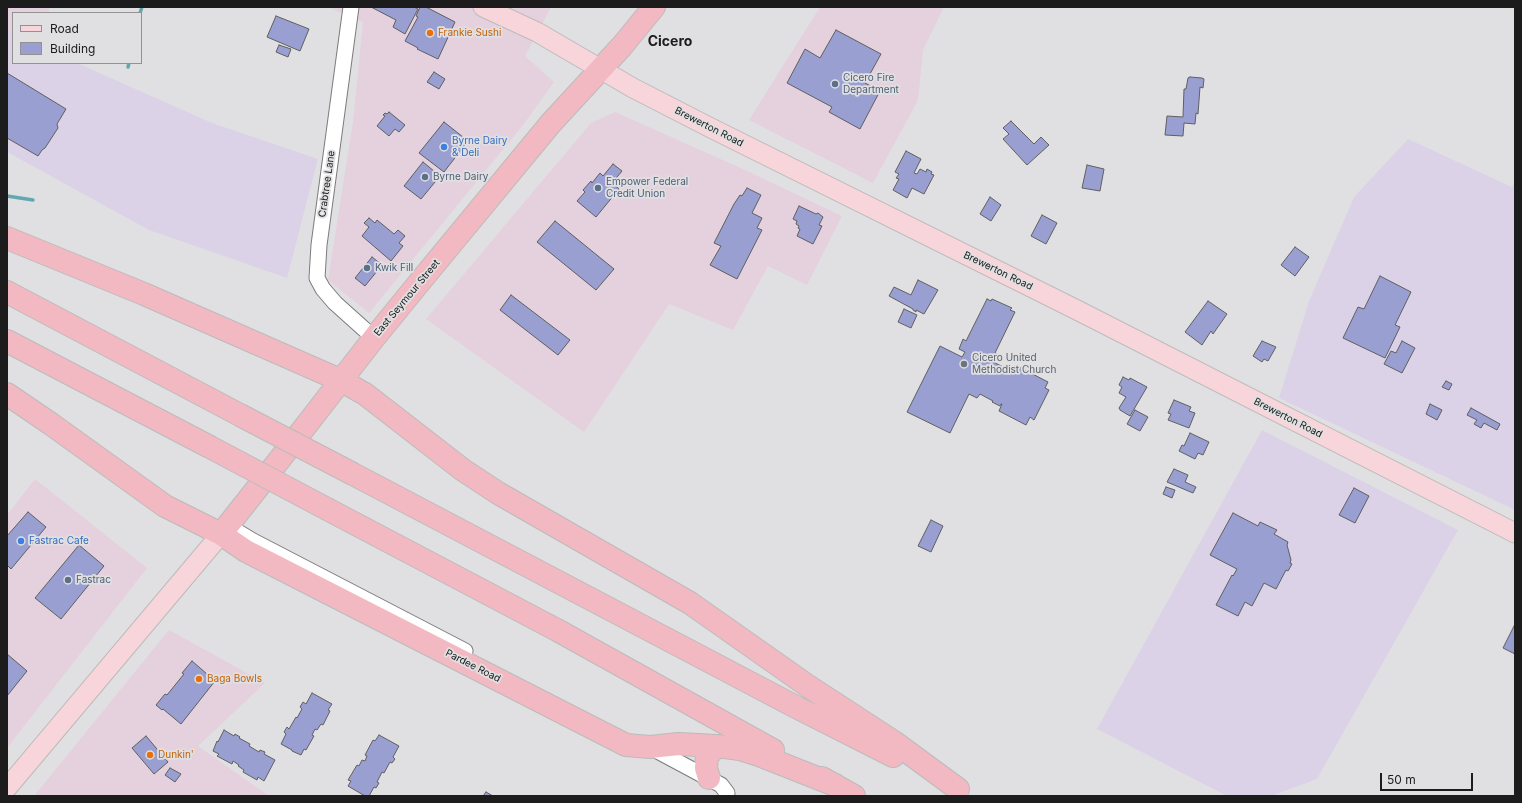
<!DOCTYPE html>
<style>
body{margin:0}
#map{position:relative;width:1522px;height:803px;overflow:hidden;background:#e0e0e2;font-family:Inter,sans-serif}
canvas{display:block}
.frame{position:absolute;inset:0;border:8px solid #1c1c1c;pointer-events:none}
.legend{position:absolute;left:12px;top:12px;width:130px;height:52px;box-sizing:border-box;background:#e0e0e2;border:1px solid #929293;margin:0;padding:5px 7px;list-style:none;font-size:12px;color:#1c1c1c}
.legend li{display:flex;align-items:center;gap:8px;height:20px}
.legend b{width:20px;border:1px solid #929293}
.scale{position:absolute;left:1380px;top:773px;width:93px;height:18px;box-sizing:border-box;border:2px solid #1c1c1c;border-top:0;padding-left:5px;font-size:12px;line-height:14px;white-space:nowrap;color:#1c1c1c;-webkit-text-stroke:3px #e0e0e2;paint-order:stroke}
</style>
<div id="map">
<canvas width="1522" height="803"></canvas>
<div class="frame"></div>
<ul class="legend">
<li><b style="height:5px;background:#f8d5db"></b>Road</li>
<li><b style="height:11px;background:#99a0d1"></b>Building</li>
</ul>
<div class="scale">50 m</div>
</div>
<script>
const context = document.querySelector('canvas').getContext('2d');
context.lineJoin = 'round';
function fillPath(path, color) {
  context.fillStyle = color;
  context.fill(path, 'evenodd');
}
function shape(rows) {
  const path = new Path2D();
  for (const r of rows) {
    path.moveTo(r[0], r[1]);
    for (let i = 2; i < r.length; i += 2) path.lineTo(r[i], r[i + 1]);
  }
  return path;
}
function strokePath(path, color, width, dash) {
  context.strokeStyle = color;
  context.lineWidth = width;
  context.lineCap = dash ? 'butt' : 'round';
  context.setLineDash(dash || []);
  context.stroke(path);
}
function write(font, color, halo, rows, align = 'center') {
  context.font = font + ' Inter,sans-serif';
  context.lineWidth = 3.5;
  context.setLineDash([]);
  context.textBaseline = 'middle';
  context.strokeStyle = halo;
  context.fillStyle = color;
  for (const [text, x, y, turn = 0] of rows) {
    context.save();
    context.translate(x, y);
    context.rotate((+turn || 0) * Math.PI / 180);
    context.textAlign = isNaN(turn) ? turn : align;
    if (halo) context.strokeText(text, 0, 0);
    context.fillText(text, 0, 0);
    context.restore();
  }
}
fillPath(shape([
 [7,7,50,7,48,13,13,13,13,35,7,32],
 [328,7,551,7,525,56,554,82,523,125,369,313,328,280,353,122,363,22],
 [820,7,944,7,923,50,918,100,873,183,749,120],
 [615,112,745,170,842,216,807,285,768,266,733,330,669,304,584,432,426,319,591,123],
 [35,479,147,568,7,748,7,515],
 [169,630,265,683,198,746,269,796,34,796]
]), '#e5d0dd');
fillPath(shape([
 [7,32,13,35,13,63,77,63,212,123,318,159,287,278,149,230,7,152],
 [1408,139,1512,187,1515,181,1515,510,1279,398,1309,301,1354,197],
 [1262,430,1458,530,1317,779,1271,796,1227,796,1097,729]
]), '#dcd2e7');
strokePath(shape([
 [140,13,142,7],
 [128,67,129,63],
 [7,196,33,200]
]), '#62a9af', 3.5);
const building = shape([
 [371,7,414,7,418,9,405,34,393,27,396,20,371,7],
 [420,7,426,7,455,22,438,59,417,49,418,48,405,41,418,17,416,16,420,7],
 [276,16,309,29,300,51,267,37,276,16],
 [836,30,881,54,865,83,880,91,860,129,829,112,832,107,787,83,805,49,820,58,836,30],
 [279,45,291,49,288,57,276,52,279,45],
 [434,72,445,79,439,89,427,82,434,72],
 [7,73,66,109,57,124,58,128,45,148,42,150,38,156,7,138,7,73],
 [1190,77,1202,78,1204,79,1203,88,1200,87,1198,114,1196,113,1195,124,1184,123,1183,136,1165,135,1167,116,1183,117,1184,89,1186,89,1188,78,1190,77],
 [389,112,405,125,399,132,395,129,389,136,377,126,385,116,383,115,385,113,387,114,389,112],
 [1011,121,1034,144,1041,137,1049,145,1027,165,1003,139,1009,134,1003,128,1011,121],
 [444,122,468,141,444,172,419,153,444,122],
 [906,151,921,159,914,173,917,174,920,169,926,172,927,169,932,172,931,174,934,175,924,194,912,188,907,198,893,190,899,179,896,178,899,174,895,172,906,151],
 [423,162,440,176,421,199,404,186,423,162],
 [613,164,622,171,612,183,619,189,596,217,577,201,585,192,583,190,591,181,592,183,600,173,603,176,613,164],
 [1087,165,1104,169,1100,191,1082,188,1087,165],
 [747,188,761,195,752,213,762,218,757,228,762,230,737,279,710,265,721,246,714,243,734,204,740,195,742,196,747,188],
 [990,197,1001,205,991,221,980,214,990,197],
 [799,206,816,214,818,213,823,217,819,225,822,226,813,244,797,236,800,229,798,228,799,226,796,224,797,221,793,219,799,206],
 [1042,215,1057,223,1046,244,1031,236,1042,215],
 [369,218,375,223,377,220,394,234,398,230,405,236,399,243,403,246,391,261,362,236,369,227,364,223,369,218],
 [555,221,614,269,596,290,537,242,555,221],
 [1295,247,1309,257,1295,276,1281,265,1295,247],
 [372,257,382,265,365,286,355,278,372,257],
 [1380,276,1411,292,1395,325,1400,327,1385,358,1343,338,1358,307,1364,309,1380,276],
 [918,280,938,290,924,314,916,310,916,312,913,310,913,309,889,296,894,287,911,295,918,280],
 [511,295,570,340,558,355,500,310,511,295],
 [987,299,991,301,992,299,1012,308,1010,310,1015,312,995,353,997,354,993,362,1014,372,1017,366,1048,382,1045,388,1049,390,1034,420,1030,417,1026,425,999,411,1002,404,1001,404,1000,406,992,402,993,401,980,394,977,398,969,394,950,433,907,412,940,346,962,357,965,352,959,349,963,339,966,341,987,299],
 [1208,301,1227,314,1213,334,1211,331,1202,345,1185,332,1208,301],
 [904,309,917,315,911,328,898,322,904,309],
 [1262,341,1276,347,1268,361,1264,359,1262,362,1253,356,1262,341],
 [1402,341,1415,348,1402,373,1384,364,1391,351,1396,353,1402,341],
 [1123,377,1129,380,1130,378,1147,387,1130,416,1120,410,1119,408,1126,397,1119,393,1122,387,1119,385,1123,377],
 [1446,381,1452,384,1449,390,1442,387,1446,381],
 [1174,400,1191,407,1189,411,1195,413,1189,428,1168,420,1171,414,1168,413,1174,400],
 [1430,404,1442,410,1437,420,1426,414,1430,404],
 [1471,408,1500,424,1497,430,1484,423,1481,428,1474,424,1477,420,1467,415,1471,408],
 [1135,410,1148,417,1140,431,1127,424,1135,410],
 [1190,433,1209,442,1203,455,1198,453,1195,459,1179,451,1182,445,1184,446,1190,433],
 [1174,469,1188,475,1185,482,1196,487,1193,493,1167,482,1174,469],
 [1166,487,1175,490,1172,498,1163,494,1166,487],
 [1354,488,1369,496,1355,523,1339,515,1354,488],
 [28,512,46,527,11,569,7,565,7,536,28,512],
 [1233,513,1258,526,1260,522,1277,530,1274,534,1288,542,1287,545,1291,560,1290,563,1292,564,1288,571,1286,570,1276,589,1264,583,1252,606,1245,602,1238,616,1216,605,1232,575,1233,576,1237,569,1210,555,1233,513],
 [931,520,943,526,931,552,918,546,931,520],
 [79,545,104,566,61,619,35,598,79,545],
 [1515,624,1515,654,1503,648,1515,624],
 [7,654,27,671,7,696,7,654],
 [192,661,215,681,181,724,163,709,162,710,156,705,165,694,167,695,184,674,182,673,192,661],
 [312,693,332,704,328,710,330,711,323,725,321,724,317,730,315,729,312,735,314,736,306,750,304,749,301,755,292,751,292,750,281,744,286,734,284,732,287,727,289,729,296,717,297,718,302,709,300,707,303,702,306,704,312,693],
 [224,730,234,736,235,734,240,737,239,738,250,744,249,746,259,752,260,750,265,752,264,754,275,760,264,781,258,777,257,780,243,772,244,770,238,766,239,765,233,761,232,764,217,756,219,754,213,751,217,741,218,742,224,730],
 [379,735,399,746,393,757,395,759,392,763,390,762,384,773,382,772,377,782,379,783,376,788,374,787,369,796,365,796,348,786,351,781,348,780,357,765,359,766,362,760,365,761,367,756,365,755,373,740,375,741,379,735],
 [146,736,168,762,154,774,132,748,146,736],
 [170,768,181,774,175,782,165,775,170,768],
 [486,792,493,796,483,796,486,792]
]);
fillPath(building, '#99a0d1');
strokePath(building, '#5f5f60', 1);
const minor = shape([
 [351,7,319,245,317,278,323,289,335,303,374,338],
 [228,526,253,541,465,651],
 [650,747,721,785,727,793]
]);
const major = shape([
 [483,7,537,32,633,88,713,129,1075,309,1515,533],
 [7,788,221,534]
]);
const highway = shape([
 [7,238,144,294,340,380,365,394,463,470,498,493,690,603,808,686,894,742,958,789],
 [7,292,240,415],
 [7,341,208,446],
 [7,394,51,424,165,506,221,534,246,551,626,745,650,747,679,744,717,746,740,749,759,755,835,785],
 [353,474,796,707,893,756],
 [329,510,557,630,773,750],
 [221,534,259,486,374,338,418,284,551,123,622,46,654,7],
 [709,778,706,768,707,756,717,746],
 [822,778,854,796]
]);
strokePath(minor, '#7c7c7d', 17);
strokePath(major, '#bbb', 21);
strokePath(highway, '#bbb', 24);
strokePath(minor, '#fff', 15);
strokePath(major, '#f8d5db', 19);
strokePath(highway, '#f3b9c3', 22);
const highwayBridge = shape([
 [240,415,353,474],
 [208,446,329,510]
]);
strokePath(highwayBridge, '#bbb', 24, []);
strokePath(highwayBridge, '#f3b9c3', 22);
for (const [x, y, r, color] of [
 [430,33,4,"#e8710a"],
 [835,84,4,"#5c6f8a"],
 [444,147,4,"#3f7fe0"],
 [425,177,4,"#5c6f8a"],
 [598,188,4,"#5c6f8a"],
 [367,268,4,"#5c6f8a"],
 [964,364,4,"#6b7280"],
 [21,541,4,"#3f7fe0"],
 [68,580,4,"#5c6f8a"],
 [199,679,4,"#e8710a"],
 [150,755,4,"#e8710a"]
]) {
  const dot = new Path2D();
  dot.arc(x, y, r, 0, 2 * Math.PI);
  context.fillStyle = color;
  context.fill(dot);
  strokePath(dot, '#e0e0e2', 1.5);
}
write('10px', '#c56008', '#e0e0e2', [
 ["Frankie Sushi",438,33],
 ["Baga Bowls",207,679],
 ["Dunkin'",158,755]
], 'left');
write('10px', '#4e5e75', '#e0e0e2', [
 ["Cicero Fire",843,78],
 ["Department",843,90],
 ["Byrne Dairy",433,177],
 ["Empower Federal",606,182],
 ["Credit Union",606,194],
 ["Kwik Fill",375,268],
 ["Fastrac",76,580]
], 'left');
write('10px', '#1c1c1c', '#e0e0e2', [
 ["Brewerton Road",709,127,27],
 ["Crabtree Lane",327,184,-82],
 ["Brewerton Road",998,271,26],
 ["East Seymour Street",407,298,-50],
 ["Brewerton Road",1288,418,27],
 ["Pardee Road",473,666,27]
]);
write('10px', '#366cbe', '#e0e0e2', [
 ["Byrne Dairy",452,141],
 ["& Deli",452,153],
 ["Fastrac Cafe",29,541]
], 'left');
write('10px', '#5b616d', '#e0e0e2', [
 ["Cicero United",972,358],
 ["Methodist Church",972,370]
], 'left');
write('bold 14px', '#1c1c1c', '#e0e0e2', [
 ["Cicero",670,42]
]);
</script>
